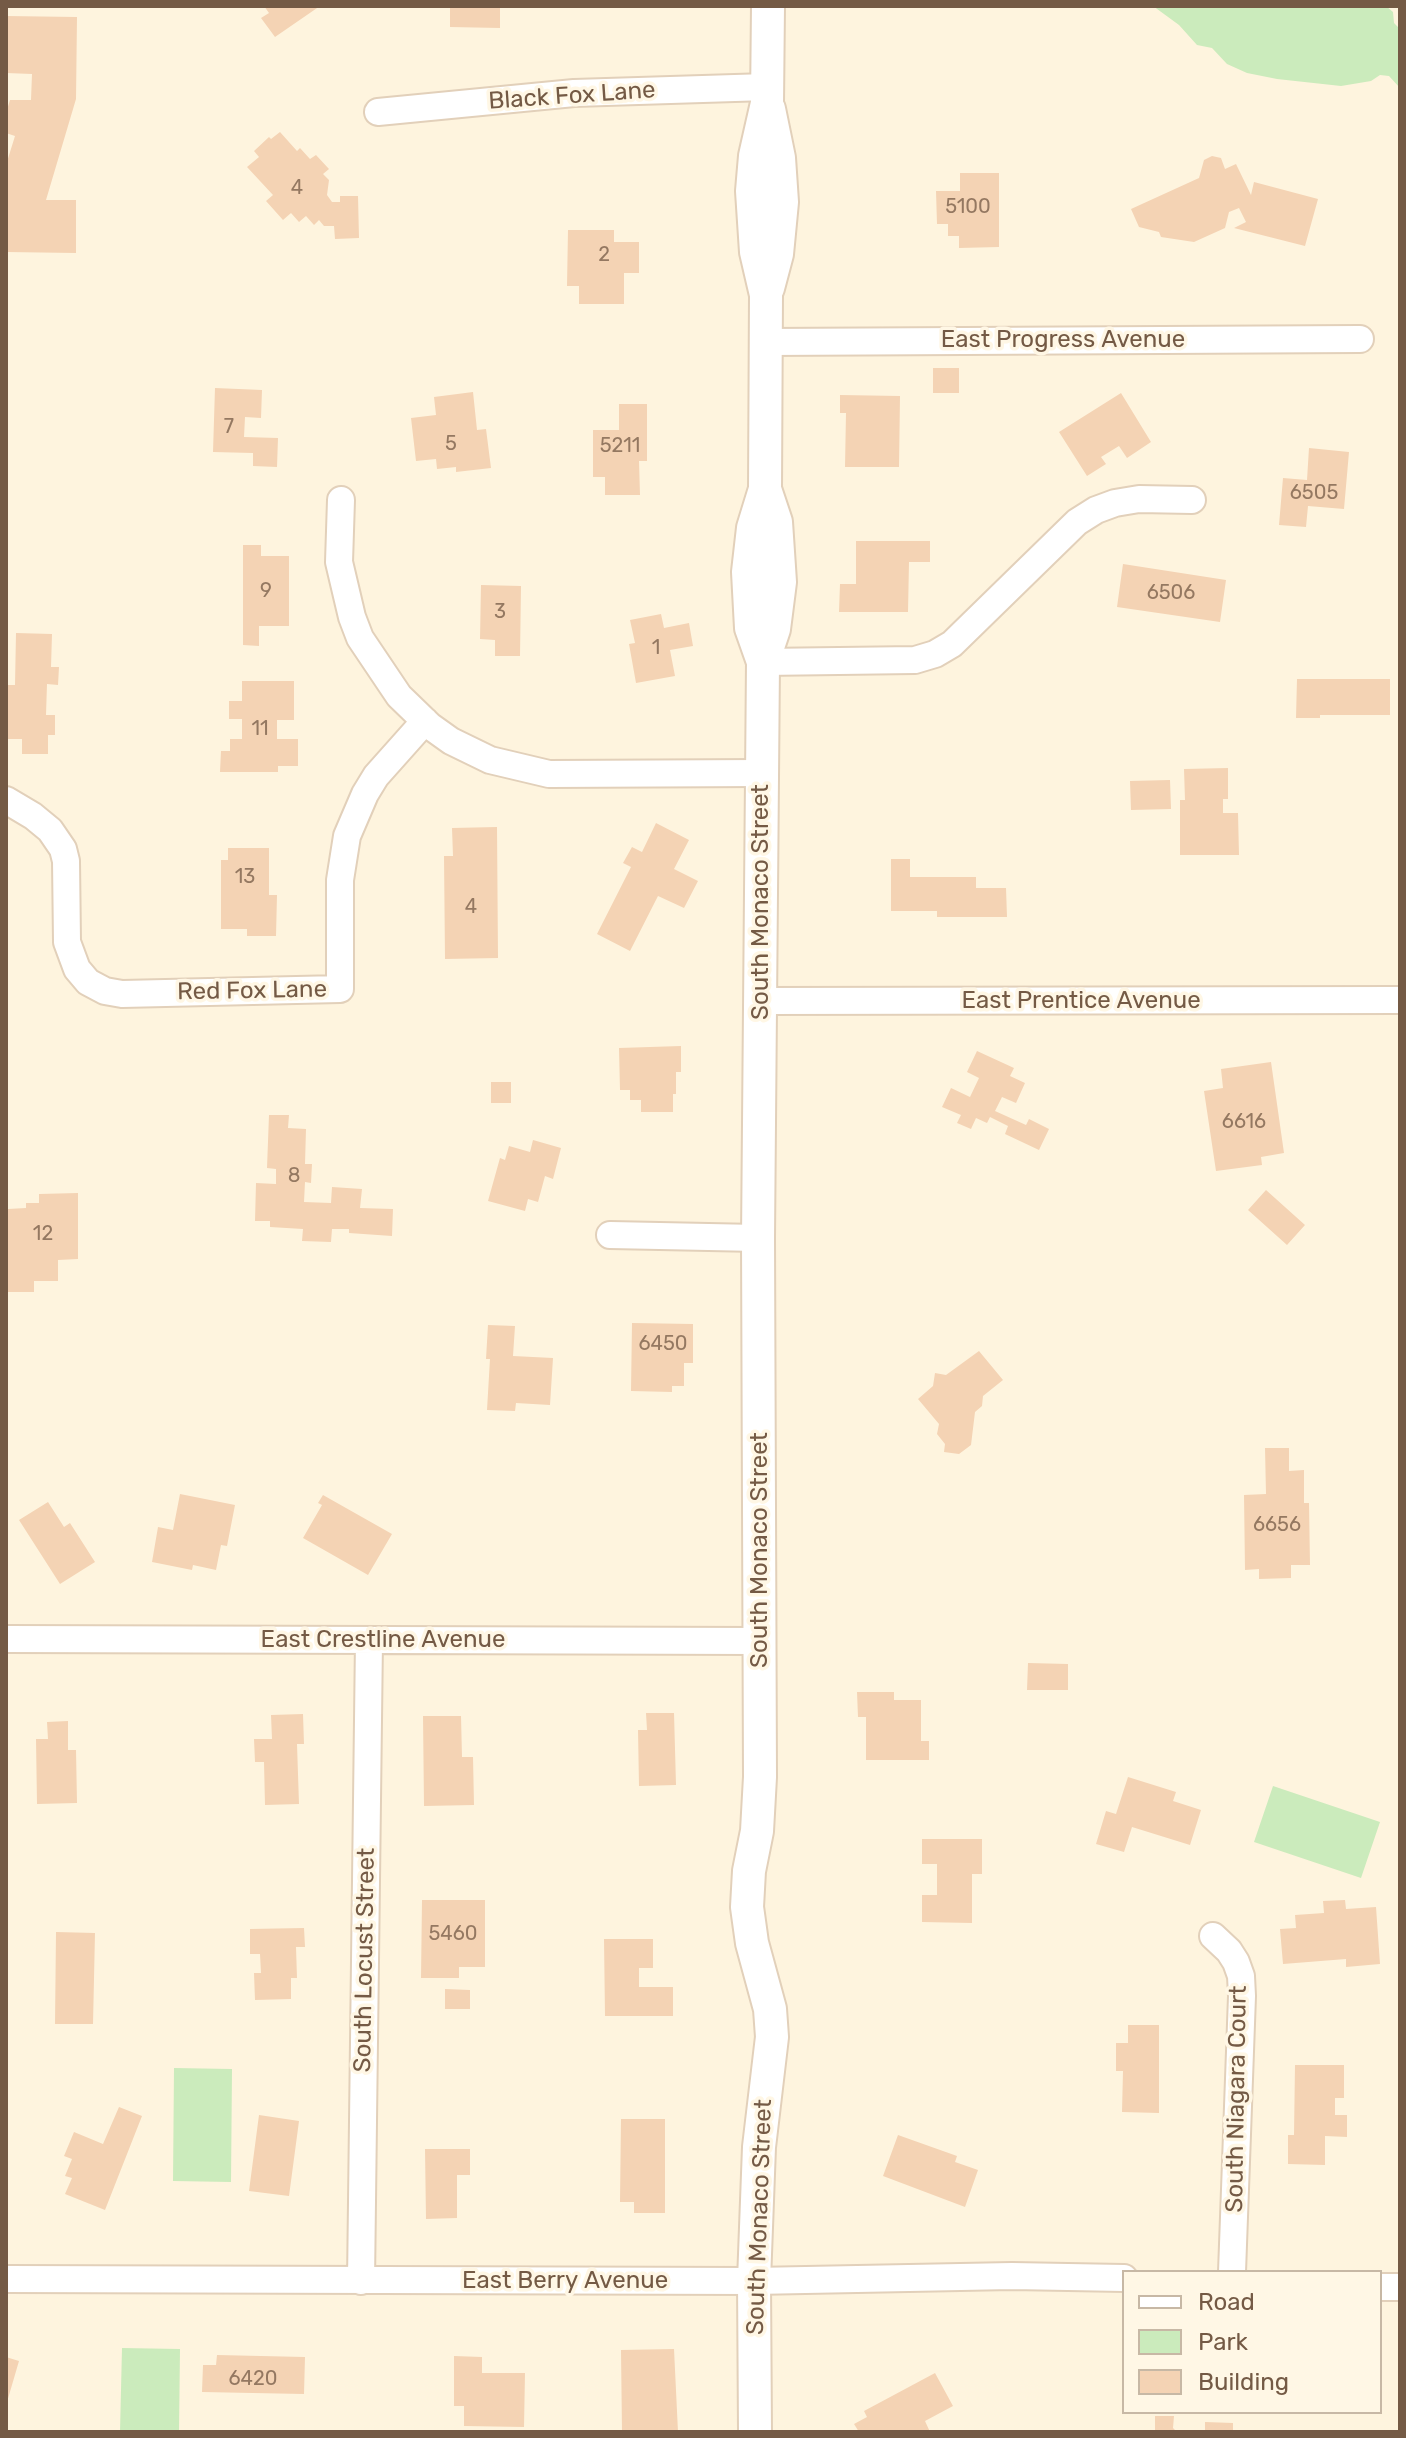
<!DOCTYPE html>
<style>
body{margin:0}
#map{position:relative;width:1406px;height:2438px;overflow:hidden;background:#fef4de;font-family:Rubik,sans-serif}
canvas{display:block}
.frame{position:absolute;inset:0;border:8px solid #745a45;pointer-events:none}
.legend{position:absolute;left:1122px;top:2270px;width:260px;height:144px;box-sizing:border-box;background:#fff7e5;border:2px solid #c7b8a5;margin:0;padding:10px 14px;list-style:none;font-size:24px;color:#745a45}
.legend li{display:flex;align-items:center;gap:16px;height:40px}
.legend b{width:40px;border:2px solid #c7b8a5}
</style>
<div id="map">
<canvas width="1406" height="2438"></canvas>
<div class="frame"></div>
<ul class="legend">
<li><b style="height:10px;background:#fff"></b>Road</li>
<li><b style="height:22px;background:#cbebbc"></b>Park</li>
<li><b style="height:22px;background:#f4d3b4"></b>Building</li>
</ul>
</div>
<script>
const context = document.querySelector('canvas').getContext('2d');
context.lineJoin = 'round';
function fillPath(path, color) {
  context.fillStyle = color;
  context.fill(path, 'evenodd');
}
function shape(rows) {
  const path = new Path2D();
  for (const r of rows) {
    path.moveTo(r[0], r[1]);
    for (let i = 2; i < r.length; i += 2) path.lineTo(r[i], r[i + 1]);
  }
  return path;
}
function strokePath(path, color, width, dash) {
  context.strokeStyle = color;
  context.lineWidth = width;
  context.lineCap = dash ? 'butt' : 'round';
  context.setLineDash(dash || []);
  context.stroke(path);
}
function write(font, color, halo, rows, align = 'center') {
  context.font = font + ' Rubik,sans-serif';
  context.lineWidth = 7;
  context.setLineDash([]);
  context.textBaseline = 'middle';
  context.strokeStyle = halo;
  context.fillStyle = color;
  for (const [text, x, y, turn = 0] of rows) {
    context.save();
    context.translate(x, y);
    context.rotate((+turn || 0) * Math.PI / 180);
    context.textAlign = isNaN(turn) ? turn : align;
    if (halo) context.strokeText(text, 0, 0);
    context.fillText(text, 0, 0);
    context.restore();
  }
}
fillPath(shape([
 [1153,6,1386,6,1393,12,1394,23,1400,29,1400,88,1389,76,1380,75,1371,81,1341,86,1277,79,1247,73,1227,64,1212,48,1197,45,1179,25],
 [1273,1786,1380,1822,1361,1878,1254,1842],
 [174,2068,232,2069,231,2182,173,2181],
 [122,2348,180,2349,179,2432,120,2432]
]), '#cbebbc');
fillPath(shape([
 [264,6,320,6,275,37,261,18,269,13],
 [450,6,500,6,500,28,450,27],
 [6,16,77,17,76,99,46,200,76,200,76,253,6,252,6,165,15,136,6,133,6,113,10,100,31,100,32,74,6,73],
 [280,132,297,151,300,148,310,159,316,155,329,169,323,174,329,180,327,195,332,202,340,202,340,196,358,196,359,238,335,239,334,226,324,226,319,220,314,225,306,216,299,222,291,213,283,220,266,201,273,195,247,167,259,157,254,151,269,137,271,139],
 [1212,156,1221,158,1225,169,1236,164,1251,195,1254,182,1318,199,1305,246,1234,228,1246,222,1239,208,1229,212,1225,228,1194,242,1161,237,1159,232,1139,227,1131,209,1199,178,1204,160],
 [960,173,999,173,999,247,959,248,959,236,948,236,948,224,937,224,936,191,960,191],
 [568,230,614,230,614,242,639,242,639,273,624,273,624,304,579,304,579,286,567,286],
 [933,368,959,368,959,393,933,393],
 [215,388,262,390,261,418,245,417,244,437,278,438,277,467,253,466,253,453,213,452],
 [473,392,477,430,486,429,491,468,456,472,456,467,437,469,436,459,416,461,411,418,436,415,434,397],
 [1121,393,1151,442,1127,458,1119,446,1101,457,1106,464,1087,476,1059,432],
 [840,395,900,396,899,467,845,467,846,413,840,413],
 [619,404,647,404,647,461,639,461,640,495,605,495,605,477,593,477,593,430,619,430],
 [1309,448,1349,452,1344,509,1308,506,1306,527,1279,525,1283,478,1307,480],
 [856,541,930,541,930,562,909,562,908,612,839,612,840,584,856,584],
 [243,545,261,545,261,556,289,556,289,626,259,626,259,646,243,645],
 [1123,564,1226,580,1220,622,1117,607],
 [481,585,521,586,520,656,495,656,495,640,480,639],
 [661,614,664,628,689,623,693,646,670,650,675,676,636,683,629,644,635,643,630,620],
 [16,633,52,634,51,667,59,667,58,685,47,684,46,715,55,715,55,735,48,735,48,754,22,754,22,739,6,739,6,685,15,685],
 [1297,679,1390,679,1390,715,1320,715,1320,718,1296,718],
 [242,681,294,681,294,720,277,720,277,739,298,739,298,766,278,766,278,772,220,772,221,751,230,751,230,739,242,739,242,719,229,719,229,701,242,701],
 [1228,768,1228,799,1223,799,1223,813,1238,813,1239,855,1180,855,1180,800,1185,800,1184,769],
 [1170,780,1171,809,1131,810,1130,781],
 [656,823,689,840,674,869,698,881,684,908,658,896,630,951,597,934,631,867,623,863,632,847,642,852],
 [497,827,498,958,445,959,444,856,453,856,452,828],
 [228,848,269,848,269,895,277,895,276,936,247,936,247,929,221,929,221,860,228,860],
 [891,859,910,859,910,877,976,877,976,888,1006,888,1007,917,937,917,937,911,891,911],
 [681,1046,681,1072,676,1072,676,1094,673,1094,673,1112,641,1112,641,1100,630,1100,630,1090,620,1090,619,1048],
 [977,1051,1014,1068,1010,1076,1025,1083,1016,1103,1002,1097,995,1111,1026,1125,1029,1119,1049,1129,1039,1150,1005,1134,1008,1126,990,1117,987,1123,976,1118,971,1129,957,1123,961,1115,942,1107,951,1088,970,1097,979,1078,967,1072],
 [1271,1062,1284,1153,1261,1157,1262,1165,1216,1171,1204,1091,1223,1088,1221,1069],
 [491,1082,511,1082,511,1103,491,1103],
 [269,1115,289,1115,288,1128,306,1129,305,1164,312,1164,311,1183,305,1182,304,1202,331,1203,332,1187,362,1189,360,1208,393,1209,392,1236,349,1233,349,1229,332,1229,331,1242,302,1241,303,1229,270,1227,270,1221,255,1221,256,1183,276,1184,276,1169,267,1168],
 [533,1140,561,1148,553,1179,545,1176,538,1202,528,1199,525,1211,488,1201,500,1158,505,1160,509,1146,530,1152],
 [1266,1190,1305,1225,1287,1245,1248,1210],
 [78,1193,78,1259,58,1260,58,1281,34,1281,34,1292,8,1292,8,1209,26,1208,26,1203,39,1203,39,1194],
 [632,1323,693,1324,693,1363,684,1363,684,1386,672,1386,672,1392,631,1391],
 [488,1325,515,1326,513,1356,553,1358,550,1405,516,1403,515,1411,487,1410,490,1359,486,1359],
 [979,1351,1003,1380,983,1396,982,1406,975,1412,971,1445,959,1454,944,1452,945,1444,937,1434,939,1424,918,1399,933,1386,935,1373,946,1375],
 [1265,1448,1289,1448,1289,1471,1304,1470,1304,1503,1309,1503,1310,1565,1291,1565,1291,1578,1259,1579,1259,1569,1245,1570,1244,1495,1266,1494],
 [180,1494,235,1505,227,1546,221,1545,216,1570,193,1565,192,1570,152,1562,158,1527,173,1530],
 [323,1495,392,1534,368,1575,303,1538,322,1505,318,1503],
 [48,1502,64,1527,70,1523,95,1562,60,1584,19,1520],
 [1028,1663,1068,1664,1068,1690,1027,1690],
 [857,1692,894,1692,894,1700,921,1700,921,1741,929,1741,929,1760,866,1760,866,1717,858,1717],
 [646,1713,674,1713,676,1785,639,1786,638,1730,647,1730],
 [303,1714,304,1744,297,1744,299,1804,265,1805,264,1762,255,1762,254,1739,272,1739,271,1715],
 [423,1716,461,1716,462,1757,473,1757,474,1805,424,1806],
 [68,1721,68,1750,76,1750,77,1803,37,1804,36,1739,48,1739,47,1722],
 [1128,1777,1176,1792,1173,1801,1201,1810,1190,1845,1132,1827,1124,1852,1096,1844,1106,1811,1116,1814],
 [922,1839,982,1839,982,1874,972,1874,972,1923,922,1922,922,1895,937,1895,937,1864,922,1864],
 [422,1900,485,1900,485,1967,459,1967,459,1978,421,1978],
 [1345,1900,1346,1909,1376,1907,1380,1964,1346,1967,1346,1959,1283,1964,1280,1929,1296,1928,1295,1915,1324,1913,1323,1901],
 [304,1928,305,1947,296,1947,297,1978,291,1978,291,1999,255,2000,254,1973,261,1973,260,1954,250,1954,250,1929],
 [56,1932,95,1933,93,2024,55,2024],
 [604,1939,653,1939,653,1968,639,1968,639,1987,673,1987,673,2016,605,2016],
 [445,1989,470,1990,470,2009,445,2009],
 [1128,2025,1159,2025,1159,2113,1122,2112,1123,2071,1116,2071,1116,2043,1128,2043],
 [1295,2065,1344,2065,1344,2098,1335,2098,1335,2115,1347,2115,1347,2137,1325,2136,1325,2165,1288,2164,1288,2135,1294,2135],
 [119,2107,142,2116,105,2210,65,2194,72,2178,65,2176,72,2159,64,2156,74,2132,103,2144],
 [259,2115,299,2121,289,2196,249,2191],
 [621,2119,665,2119,665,2213,634,2213,634,2202,620,2202],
 [898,2135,957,2156,955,2162,978,2170,965,2207,883,2176],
 [425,2149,470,2149,470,2175,457,2175,457,2218,426,2219],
 [674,2349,678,2432,622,2432,621,2350],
 [217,2355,305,2357,304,2394,202,2392,203,2365,216,2365],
 [454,2356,482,2357,482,2373,525,2373,524,2427,464,2426,464,2406,454,2406],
 [6,2357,19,2361,7,2402,6,2402],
 [935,2373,953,2406,925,2421,930,2432,859,2432,854,2424,867,2417,864,2411],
 [1155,2416,1174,2416,1173,2428,1177,2432,1155,2432],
 [1205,2422,1233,2423,1233,2432,1205,2432]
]), '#f4d3b4');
const minor = shape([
 [378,112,574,93,767,87],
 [766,342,1360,339],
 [341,500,339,562,352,617,360,638,399,696,430,726,451,741,490,760,549,774,762,773],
 [763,662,915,660,935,654,952,644,1077,522,1096,510,1115,503,1139,499,1192,500],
 [6,800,33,816,50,830,63,849,66,861,67,942,77,969,88,982,105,991,122,994,340,989,340,880,347,836,365,794,376,776,425,721],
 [761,1001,1400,1000],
 [610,1235,758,1238],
 [6,1639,760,1641],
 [1213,1936,1229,1951,1236,1962,1241,1976,1242,1996,1232,2272],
 [6,2279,754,2281,1012,2276,1124,2278],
 [361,2281,369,1640],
 [1380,2287,1400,2287]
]);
const tertiary = shape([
 [768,288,777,254,782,202,779,158,769,109],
 [763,662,751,628,748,572,753,528,765,489,766,295,756,252,752,191,755,156,767,103,768,6],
 [755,2432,754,2281,759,2147,772,2037,770,2009,752,1943,747,1907,749,1871,757,1831,760,1777,758,1238,763,662,774,629,780,582,776,522,765,489]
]);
strokePath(minor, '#e2d0ba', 30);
strokePath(tertiary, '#e2d0ba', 36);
strokePath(minor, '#fff', 26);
strokePath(tertiary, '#fff', 32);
write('20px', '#947861', null, [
 ["4",297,188],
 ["5100",968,207],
 ["2",604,255],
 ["7",229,427],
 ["5",451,444],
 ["5211",620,446],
 ["6505",1314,493],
 ["9",266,591],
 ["6506",1171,593],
 ["3",500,612],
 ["1",656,648],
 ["11",260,729],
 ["13",245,877],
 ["4",471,907],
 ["6616",1244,1122],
 ["8",294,1176],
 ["12",43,1234],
 ["6450",663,1344],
 ["6656",1277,1525],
 ["5460",453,1934],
 ["6420",253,2379]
]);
write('24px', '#745a45', '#fff7e5', [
 ["Black Fox Lane",572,96,-4],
 ["East Progress Avenue",1063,340],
 ["South Monaco Street",761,902,-90],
 ["Red Fox Lane",252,991,-1],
 ["East Prentice Avenue",1081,1001],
 ["South Monaco Street",760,1550,-90],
 ["East Crestline Avenue",383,1640],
 ["South Locust Street",365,1960,-89],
 ["South Niagara Court",1237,2099,-89],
 ["South Monaco Street",760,2217,-88],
 ["East Berry Avenue",565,2281]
]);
</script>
